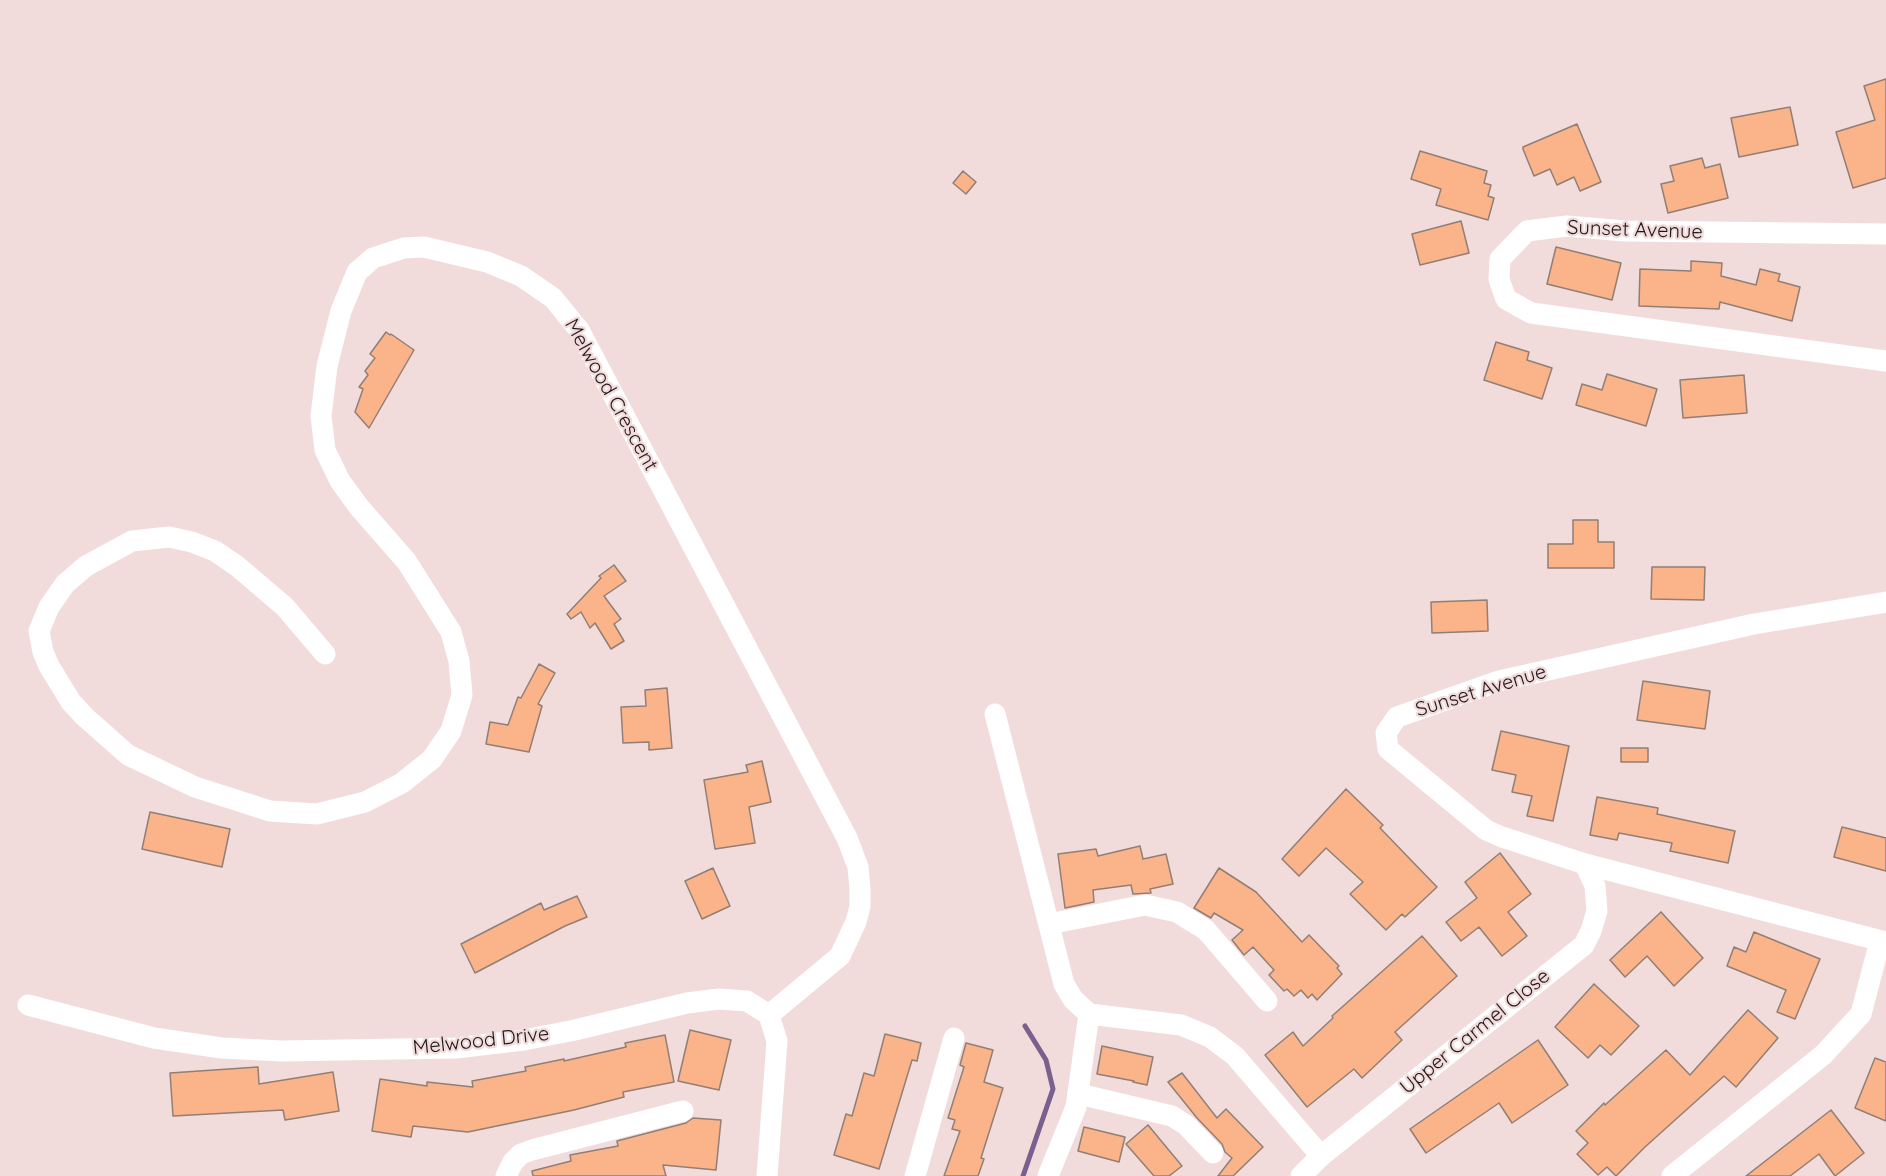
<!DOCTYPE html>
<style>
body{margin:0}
canvas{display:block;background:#f2dbdb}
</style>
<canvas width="1886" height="1176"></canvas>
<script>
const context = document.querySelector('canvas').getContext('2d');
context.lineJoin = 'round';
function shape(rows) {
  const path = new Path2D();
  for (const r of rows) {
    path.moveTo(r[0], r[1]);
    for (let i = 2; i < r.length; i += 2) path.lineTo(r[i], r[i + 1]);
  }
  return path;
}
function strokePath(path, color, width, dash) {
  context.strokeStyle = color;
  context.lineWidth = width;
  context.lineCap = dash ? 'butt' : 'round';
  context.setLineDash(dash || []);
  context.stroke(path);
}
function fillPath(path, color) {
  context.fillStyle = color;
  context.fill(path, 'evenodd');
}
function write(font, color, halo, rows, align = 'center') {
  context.font = font + ' Quicksand,sans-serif';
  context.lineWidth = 4.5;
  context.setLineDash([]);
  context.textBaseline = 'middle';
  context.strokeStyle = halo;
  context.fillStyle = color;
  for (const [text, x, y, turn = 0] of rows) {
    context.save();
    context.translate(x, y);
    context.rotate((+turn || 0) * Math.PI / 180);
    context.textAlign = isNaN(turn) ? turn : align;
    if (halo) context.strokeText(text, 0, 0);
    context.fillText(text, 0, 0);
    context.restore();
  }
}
strokePath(shape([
 [1023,1176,1053,1089,1046,1060,1025,1026]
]), '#79608d', 5);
const building = shape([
 [1886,79,1886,178,1853,188,1836,132,1875,120,1864,86,1886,79],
 [1790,107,1798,145,1739,157,1731,118,1790,107],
 [1577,124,1601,182,1580,191,1574,177,1557,185,1550,169,1534,176,1523,149,1523,147,1577,124],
 [1420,151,1487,171,1484,183,1491,185,1488,196,1494,198,1488,220,1436,205,1441,189,1411,179,1420,151],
 [1702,158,1705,168,1720,164,1728,198,1668,213,1661,184,1674,181,1670,166,1702,158],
 [963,171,976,182,966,194,953,183,963,171],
 [1461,221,1469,253,1420,265,1412,234,1461,221],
 [1556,247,1621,263,1612,300,1547,284,1556,247],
 [1691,261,1722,263,1721,276,1756,285,1760,269,1780,274,1778,281,1800,287,1792,321,1720,302,1719,309,1639,306,1640,269,1691,271,1691,261],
 [386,332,390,335,391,334,414,350,369,428,355,412,363,389,359,387,368,375,365,371,375,358,370,354,386,332],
 [1496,342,1529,352,1527,360,1552,368,1542,399,1484,380,1496,342],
 [1607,374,1657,389,1646,426,1576,405,1582,384,1602,390,1607,374],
 [1744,375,1747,413,1683,418,1680,380,1744,375],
 [1573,520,1598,520,1598,542,1614,542,1614,568,1548,568,1548,544,1573,544,1573,520],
 [614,565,626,581,604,596,621,619,614,624,624,641,611,649,595,623,590,628,581,612,571,619,567,614,601,578,599,576,614,565],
 [1652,567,1705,567,1704,600,1651,599,1652,567],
 [1487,600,1488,631,1432,633,1431,602,1487,600],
 [539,664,555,673,538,704,542,706,529,752,486,744,490,722,508,725,518,697,521,698,539,664],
 [1643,681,1710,691,1705,729,1637,720,1643,681],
 [667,688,672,748,649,750,649,742,623,743,621,707,646,706,645,690,667,688],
 [1501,731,1569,746,1553,821,1527,816,1532,796,1512,792,1516,775,1492,770,1501,731],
 [1621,748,1648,748,1648,762,1621,762,1621,748],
 [762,761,771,802,749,807,755,843,715,849,704,780,748,772,746,765,762,761],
 [1346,789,1383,825,1380,828,1437,887,1405,917,1402,914,1386,930,1350,894,1363,882,1326,848,1299,876,1282,859,1346,789],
 [1597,797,1658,808,1657,814,1735,831,1728,863,1670,851,1672,843,1619,833,1617,840,1590,835,1597,797],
 [150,812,230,829,222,867,142,849,150,812],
 [1842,827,1886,838,1886,871,1834,857,1842,827],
 [1140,846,1143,859,1166,854,1173,884,1150,889,1151,893,1133,894,1131,885,1093,890,1094,902,1065,908,1058,854,1096,849,1098,856,1140,846],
 [1500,853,1531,894,1508,912,1527,936,1502,956,1479,927,1461,941,1446,922,1477,898,1465,882,1500,853],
 [713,868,730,906,702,919,685,881,713,868],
 [1219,868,1256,892,1302,942,1309,935,1339,966,1337,968,1342,974,1317,1000,1312,994,1308,998,1301,990,1294,996,1287,989,1284,991,1269,975,1274,970,1253,947,1244,955,1232,940,1243,930,1214,913,1211,918,1194,908,1219,868],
 [577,896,587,917,565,926,475,973,461,944,541,903,544,910,577,896],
 [1661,912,1703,958,1674,986,1647,956,1625,977,1610,960,1661,912],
 [1754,932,1820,959,1795,1019,1777,1012,1786,990,1727,966,1734,947,1746,952,1754,932],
 [1422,936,1457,976,1395,1032,1402,1040,1362,1078,1354,1069,1307,1107,1265,1055,1293,1032,1303,1046,1333,1018,1332,1016,1422,936],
 [1594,984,1639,1026,1611,1055,1600,1045,1588,1058,1555,1027,1594,984],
 [1748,1010,1778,1038,1736,1087,1724,1076,1645,1147,1616,1176,1607,1167,1598,1175,1577,1154,1588,1143,1576,1131,1604,1103,1605,1105,1666,1050,1690,1075,1748,1010],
 [690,1030,731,1040,719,1090,678,1081,690,1030],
 [885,1034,921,1043,917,1061,912,1060,879,1169,834,1155,846,1114,852,1116,864,1073,874,1076,885,1034],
 [665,1035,674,1082,623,1092,624,1097,574,1110,468,1132,413,1126,411,1137,372,1131,380,1079,427,1086,427,1082,473,1087,472,1081,526,1071,525,1067,564,1059,564,1061,626,1047,625,1043,665,1035],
 [1538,1040,1568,1085,1512,1123,1499,1103,1426,1153,1410,1129,1538,1040],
 [966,1043,993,1050,984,1082,1003,1088,981,1158,984,1159,978,1176,944,1176,960,1131,952,1129,955,1120,948,1118,964,1067,960,1065,966,1043],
 [1102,1046,1153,1057,1147,1085,1133,1082,1134,1081,1097,1074,1102,1046],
 [1875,1058,1886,1062,1886,1121,1855,1108,1875,1058],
 [258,1067,259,1084,333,1072,339,1111,285,1120,283,1110,173,1116,170,1073,258,1067],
 [1182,1073,1217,1118,1226,1109,1263,1147,1233,1176,1218,1176,1232,1158,1225,1152,1222,1144,1197,1118,1168,1082,1182,1073],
 [1831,1110,1864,1153,1835,1176,1819,1154,1790,1176,1746,1176,1831,1110],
 [693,1118,721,1120,716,1170,663,1165,666,1176,533,1176,532,1171,571,1161,570,1155,618,1146,617,1141,686,1123,693,1118],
 [1148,1125,1182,1166,1169,1176,1154,1176,1126,1144,1148,1125],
 [1084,1127,1125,1137,1119,1162,1078,1151,1084,1127]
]);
fillPath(building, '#fbb48a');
strokePath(building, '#917f75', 1.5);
strokePath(shape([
 [1886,234,1625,231,1567,226,1527,231,1500,259,1499,279,1506,299,1531,313,1886,361],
 [1886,602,1754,624,1499,681,1397,717,1386,733,1388,749,1486,830,1502,837,1585,864,1886,942],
 [325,654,285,607,237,566,215,551,192,542,169,537,132,541,86,566,65,584,49,607,39,631,43,652,49,666,71,702,85,717,128,755,195,787,270,811,317,814,365,802,402,783,432,759,451,731,462,695,459,661,451,632,407,562,359,507,340,481,325,450,321,416,327,366,341,311,357,272,373,258,404,248,424,247,487,262,521,276,553,298,579,330,847,838,858,867,860,889,860,906,856,922,840,956,769,1015],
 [995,714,1064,984,1073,999,1089,1014,1181,1025,1210,1037,1235,1056,1321,1156],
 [1049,924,1145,905,1177,912,1206,930,1267,1001],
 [28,1005,154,1038,222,1048,282,1051,456,1048,524,1040,575,1030,687,1003,719,999,747,1001,769,1015,777,1041,767,1176],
 [1079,1094,1172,1116,1186,1125,1213,1153],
 [506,1176,513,1162,521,1154,532,1150,683,1111],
 [915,1176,954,1038],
 [1048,1176,1076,1107,1089,1014],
 [1301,1176,1321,1156,1584,945,1591,931,1597,911,1595,886,1585,864],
 [1672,1176,1823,1055,1861,1014,1880,941]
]), '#fff', 21);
write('20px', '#201818', '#f2dbdb', [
 ["Sunset Avenue",1635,230,2],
 ["Melwood Crescent",611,395,61],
 ["Sunset Avenue",1481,691,-17],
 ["Upper Carmel Close",1475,1032,-39],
 ["Melwood Drive",481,1041,-6]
]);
</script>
